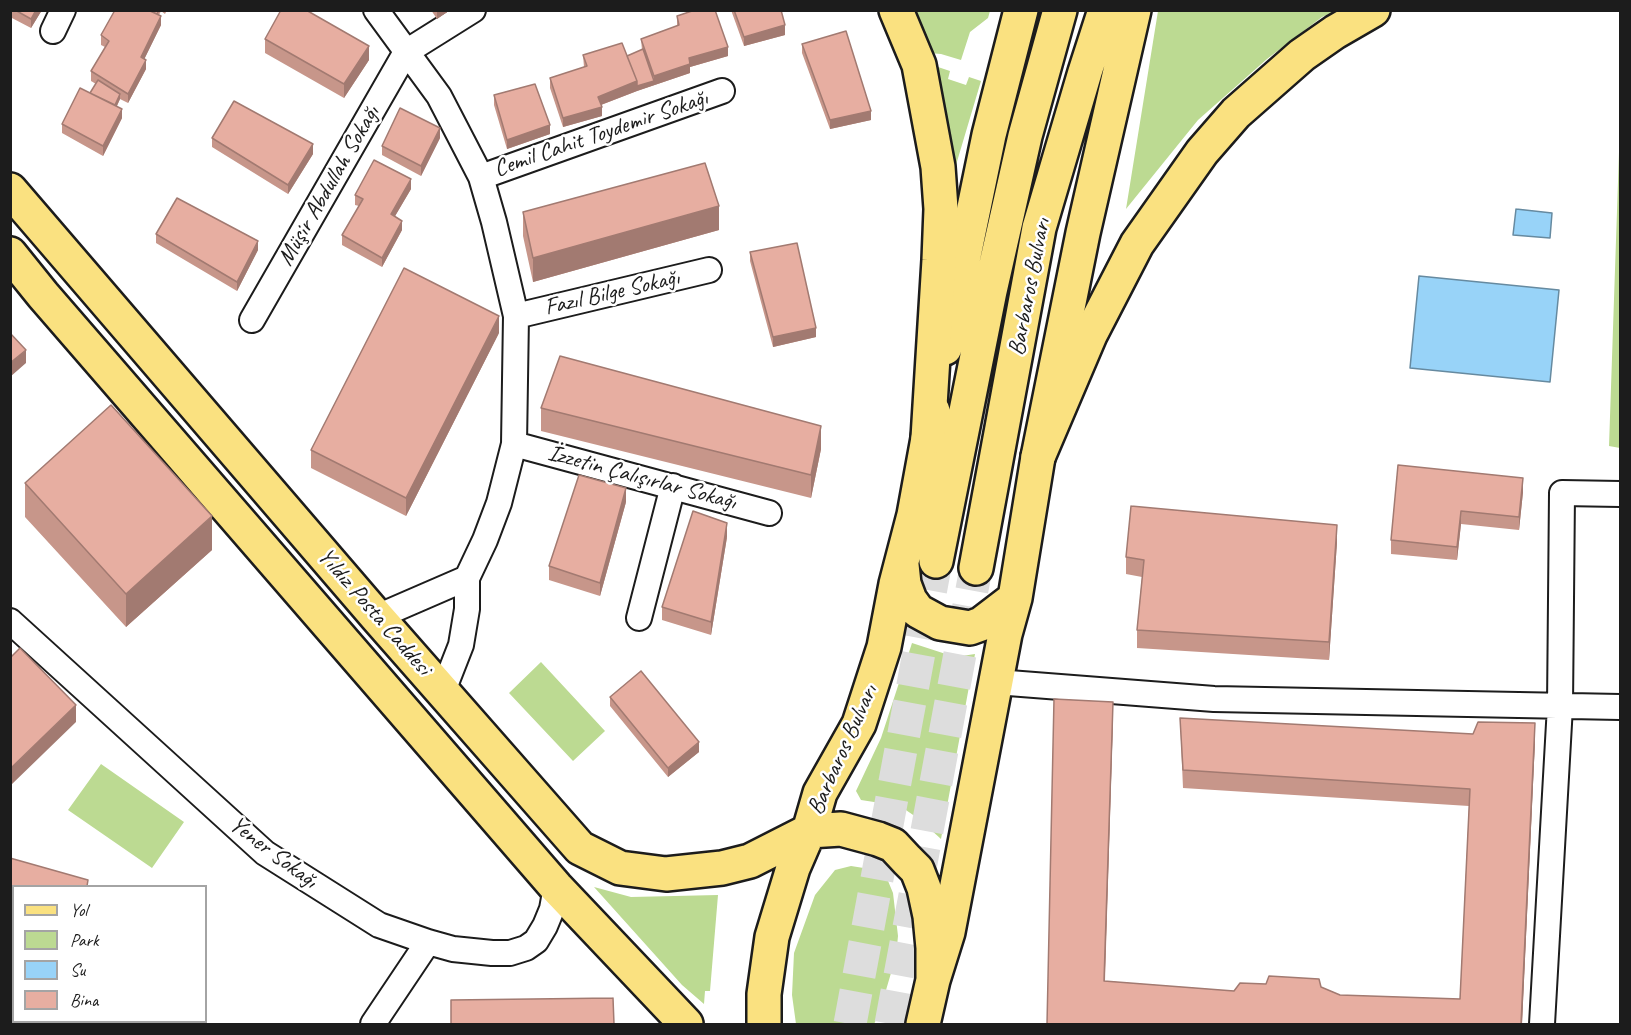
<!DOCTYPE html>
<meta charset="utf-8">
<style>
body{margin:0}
#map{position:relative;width:1631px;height:1035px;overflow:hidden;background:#fff;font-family:Caveat,sans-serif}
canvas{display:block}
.frame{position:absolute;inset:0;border:12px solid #1c1c1c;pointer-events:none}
.legend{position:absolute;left:12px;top:885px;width:195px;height:138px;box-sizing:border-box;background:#fff;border:2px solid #a4a4a4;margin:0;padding:8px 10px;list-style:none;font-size:18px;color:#1c1c1c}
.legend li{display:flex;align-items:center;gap:12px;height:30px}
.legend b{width:30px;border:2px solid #a4a4a4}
</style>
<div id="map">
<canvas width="1631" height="1035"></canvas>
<div class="frame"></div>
<ul class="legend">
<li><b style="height:8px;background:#fae180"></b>Yol</li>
<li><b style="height:16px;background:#bcda92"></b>Park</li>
<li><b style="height:16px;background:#98d3f8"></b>Su</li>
<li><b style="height:16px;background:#e7aea1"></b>Bina</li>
</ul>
</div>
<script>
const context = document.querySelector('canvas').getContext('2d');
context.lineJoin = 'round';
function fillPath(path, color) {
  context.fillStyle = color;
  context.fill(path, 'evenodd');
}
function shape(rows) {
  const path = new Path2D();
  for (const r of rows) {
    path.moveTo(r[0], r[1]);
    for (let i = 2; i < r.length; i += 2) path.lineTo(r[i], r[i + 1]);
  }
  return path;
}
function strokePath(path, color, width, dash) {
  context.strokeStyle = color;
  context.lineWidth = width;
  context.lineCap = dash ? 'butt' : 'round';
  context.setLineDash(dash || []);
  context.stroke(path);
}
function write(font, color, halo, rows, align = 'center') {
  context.font = font + ' Caveat,sans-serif';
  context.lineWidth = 5;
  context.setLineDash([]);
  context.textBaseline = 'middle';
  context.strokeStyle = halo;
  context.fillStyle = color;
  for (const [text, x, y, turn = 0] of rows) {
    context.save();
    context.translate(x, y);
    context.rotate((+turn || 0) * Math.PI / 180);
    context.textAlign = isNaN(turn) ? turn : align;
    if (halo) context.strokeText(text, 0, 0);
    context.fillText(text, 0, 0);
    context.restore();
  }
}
fillPath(shape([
 [914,11,990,11,988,18,970,32,961,60,941,54,928,53],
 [1158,11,1336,11,1322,17,1267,59,1198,120,1126,209],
 [932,65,950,71,948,79,966,85,969,77,981,81,953,175,951,137],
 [1619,152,1620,152,1620,448,1609,446],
 [912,643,955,657,975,654,941,839,919,819,900,806,861,800,856,791,881,738],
 [541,662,605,731,573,761,509,693],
 [101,764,184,822,152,868,68,810],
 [851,866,870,869,886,876,893,893,898,936,896,956,879,1014,874,1024,796,1024,792,995,794,953,815,895,835,870],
 [594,887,631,897,718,895,710,991,705,991,704,1004,682,985]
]), '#bcda92');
const water = shape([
 [1516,209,1552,213,1550,238,1513,235,1516,209],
 [1419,276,1559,290,1550,382,1410,368,1419,276]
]);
fillPath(water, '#98d3f8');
strokePath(water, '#668aa0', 1.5);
strokePath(shape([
 [850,1024,936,561],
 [891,1024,976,568]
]), '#ddd', 33, [33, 16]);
const minor = shape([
 [376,10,439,96,481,177,494,222,516,316,514,444,499,503,485,540,467,578,467,609,461,645,443,691],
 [53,31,63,10],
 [481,177,722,91],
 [516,316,709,270],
 [252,320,406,52,473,10],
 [514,444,769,513],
 [377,617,467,578],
 [639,618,673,486],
 [10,621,265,853,379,925,428,942,453,949,492,953,510,953,526,948,536,941,545,926,552,909,556,887],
 [996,682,1214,699,1620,707],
 [373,1024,428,942],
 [1542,1024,1560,706,1562,493,1620,494]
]);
const primary = shape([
 [10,190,377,617,580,848,620,868,666,874,722,868,750,861,809,831,841,829,878,839,893,845,907,860,917,870,924,888,930,916,933,948,933,980],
 [10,254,43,295,556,887,686,1024],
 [945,348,989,135,1021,10],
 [936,561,990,291,1025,136,1060,10],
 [902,565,904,584,910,600,918,611,940,623,970,628,981,624,1015,598],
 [976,568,1039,228,1085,72,1105,10],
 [764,1024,764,994,772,937,793,868,809,831,820,793,859,724,884,647,896,584,914,515,933,411],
 [923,1024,933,980,948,932,1005,634,1015,598,1038,457,1083,233,1134,10]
]);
const trunk = shape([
 [896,10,919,65,938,167,941,209,939,260,928,438],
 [1038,457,1090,335,1137,244,1202,152,1236,113,1302,55,1335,32,1373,10]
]);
strokePath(minor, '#1c1c1c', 28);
strokePath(primary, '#1c1c1c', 38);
strokePath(trunk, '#1c1c1c', 38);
strokePath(minor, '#fff', 24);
strokePath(primary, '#fae180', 33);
strokePath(trunk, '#fae180', 33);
fillPath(shape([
 [10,10,42,10,31,28,10,17],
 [115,10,167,10,165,14,161,11,159,15,161,25,144,59,146,69,128,103,120,99,117,106,122,118,103,156,62,133,62,124,90,93,96,84,91,81,91,71,105,47,101,45,101,35],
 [431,10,450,10,437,19],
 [731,10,781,10,785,35,744,46],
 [677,16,728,56,690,67,690,73,637,91,601,105,602,116,563,127,550,88,550,78,584,67,583,55,627,56,642,50,641,39,677,26],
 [265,39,369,60,344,98,265,53],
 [802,44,871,120,830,129,802,53],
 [494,95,550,134,507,149,494,105],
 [212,138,313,154,288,194,212,147],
 [440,138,421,176,382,155,382,146],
 [411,189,395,216,402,230,382,267,342,245,342,235,359,206,355,205,355,195],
 [523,212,719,230,533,282,523,236],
 [156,234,258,250,237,291,156,243],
 [750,252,816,337,773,347,750,261],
 [499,333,406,516,311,468,311,450],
 [541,408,821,449,811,498,541,431],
 [1398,465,1523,492,1519,530,1461,524,1457,560,1391,554,1391,540],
 [25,483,212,550,126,627,25,517],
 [626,502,600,596,549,580,549,566],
 [727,537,711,635,662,620,662,607],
 [1337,542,1329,660,1137,648,1137,630,1142,577,1126,574,1126,557],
 [610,697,699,752,668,777,610,706],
 [1180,718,1535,741,1522,1024,1047,1024,1113,719,1105,981,1234,991,1321,987,1340,995,1460,999,1469,806,1183,788],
 [10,858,88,886,14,886,14,1007,10,1006],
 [63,1022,170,1022,169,1024,74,1024]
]), '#c7968a');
fillPath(shape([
 [36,10,42,10,31,28,31,19],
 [437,10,450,10,437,19],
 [161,16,161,25,141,66,141,57],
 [785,25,785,35,744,46,744,37],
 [369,46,369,60,344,98,344,84],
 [728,47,728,56,690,67,690,73,637,91,598,106,598,97,637,81,654,81,654,76,689,58],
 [146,60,146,69,128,103,128,94],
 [120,94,120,99,113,114,113,109],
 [602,107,602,116,563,127,563,118],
 [122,109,122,118,103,156,103,146],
 [871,111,871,120,830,129,830,120],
 [550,125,550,134,507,149,507,140],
 [440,128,440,138,421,176,421,166],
 [313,144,313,154,288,194,288,185],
 [411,179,411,189,391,223,391,214],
 [719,206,719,230,533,282,533,258],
 [402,221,402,230,382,267,382,258],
 [258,241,258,250,237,291,237,282],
 [499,316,499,333,406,516,406,498],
 [816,328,816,337,773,347,773,337],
 [26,350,26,363,10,377,10,363],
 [821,426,821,449,811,498,811,475],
 [1523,478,1523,492,1519,530,1519,517],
 [626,488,626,502,600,596,600,583],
 [1461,511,1461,524,1457,560,1457,547],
 [212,516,212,550,126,627,126,594],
 [727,523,727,537,711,635,711,622],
 [1337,525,1337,542,1329,660,1329,642],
 [1113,702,1113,719,1104,999,1104,981],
 [76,705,76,722,10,786,10,769],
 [1535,723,1535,741,1522,1024,1521,1024],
 [699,742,699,752,668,777,668,768]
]), '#a27a71');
const building = shape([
 [15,10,36,10,31,19,15,10],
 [115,10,148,10,161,16,141,57,146,60,128,94,91,71,109,41,101,35,115,10],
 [148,10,159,10,157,14,148,10],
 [281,10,306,10,369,46,344,84,265,39,281,10],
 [695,10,715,10,728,47,689,58,690,64,654,76,641,39,679,25,677,16,695,10],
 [734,10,781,10,785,25,744,37,734,10],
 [846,31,871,111,830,120,802,44,846,31],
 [622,43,637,81,598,97,602,107,563,118,550,78,587,66,583,55,622,43],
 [643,49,654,81,637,86,637,81,627,56,643,49],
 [98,80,120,94,115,105,90,93,98,80],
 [535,84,550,125,507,140,494,95,535,84],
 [80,88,122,109,103,146,62,124,80,88],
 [234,101,313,144,288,185,212,138,234,101],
 [400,108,440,128,421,166,382,146,400,108],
 [374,160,411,179,391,214,402,221,382,258,342,235,363,199,355,195,374,160],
 [705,163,719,206,533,258,523,212,705,163],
 [177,198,258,241,237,282,156,234,177,198],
 [797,243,816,328,773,337,750,252,797,243],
 [404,268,499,316,406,498,311,450,404,268],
 [10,333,26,350,10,363,10,333],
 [560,356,821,426,811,475,541,408,560,356],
 [111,405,212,516,126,594,25,483,111,405],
 [1398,465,1523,478,1519,517,1461,511,1457,547,1391,540,1398,465],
 [579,475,626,488,600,583,549,566,579,475],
 [1131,506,1337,525,1329,642,1137,630,1144,560,1126,557,1131,506],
 [693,511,727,523,711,622,662,607,693,511],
 [20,648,76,705,10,769,10,658,20,648],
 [641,671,699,742,668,768,610,697,641,671],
 [1054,699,1113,702,1104,981,1234,991,1240,983,1266,984,1269,976,1319,979,1321,987,1340,995,1460,999,1470,789,1183,770,1180,718,1473,734,1478,722,1535,723,1521,1024,1047,1024,1054,699],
 [10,858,88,880,87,886,14,886,14,994,10,993,10,858],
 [613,998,614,1024,451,1024,451,1000,613,998],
 [111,1022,165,1022,164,1024,121,1024,111,1022]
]);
fillPath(building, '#e7aea1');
strokePath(building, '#a27a71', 1.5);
write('24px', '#1c1c1c', '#fff', [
 ["Cemil Cahit Toydemir Sokağı",601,134,-19],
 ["Müşir Abdullah Sokağı",329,186,-60],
 ["Barbaros Bulvarı",1030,287,-79],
 ["Fazıl Bilge Sokağı",612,293,-13],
 ["İzzetin Çalışırlar Sokağı",642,478,15],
 ["Yıldız Posta Caddesi",374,612,49],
 ["Barbaros Bulvarı",843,750,-66],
 ["Yener Sokağı",273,853,37]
]);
</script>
